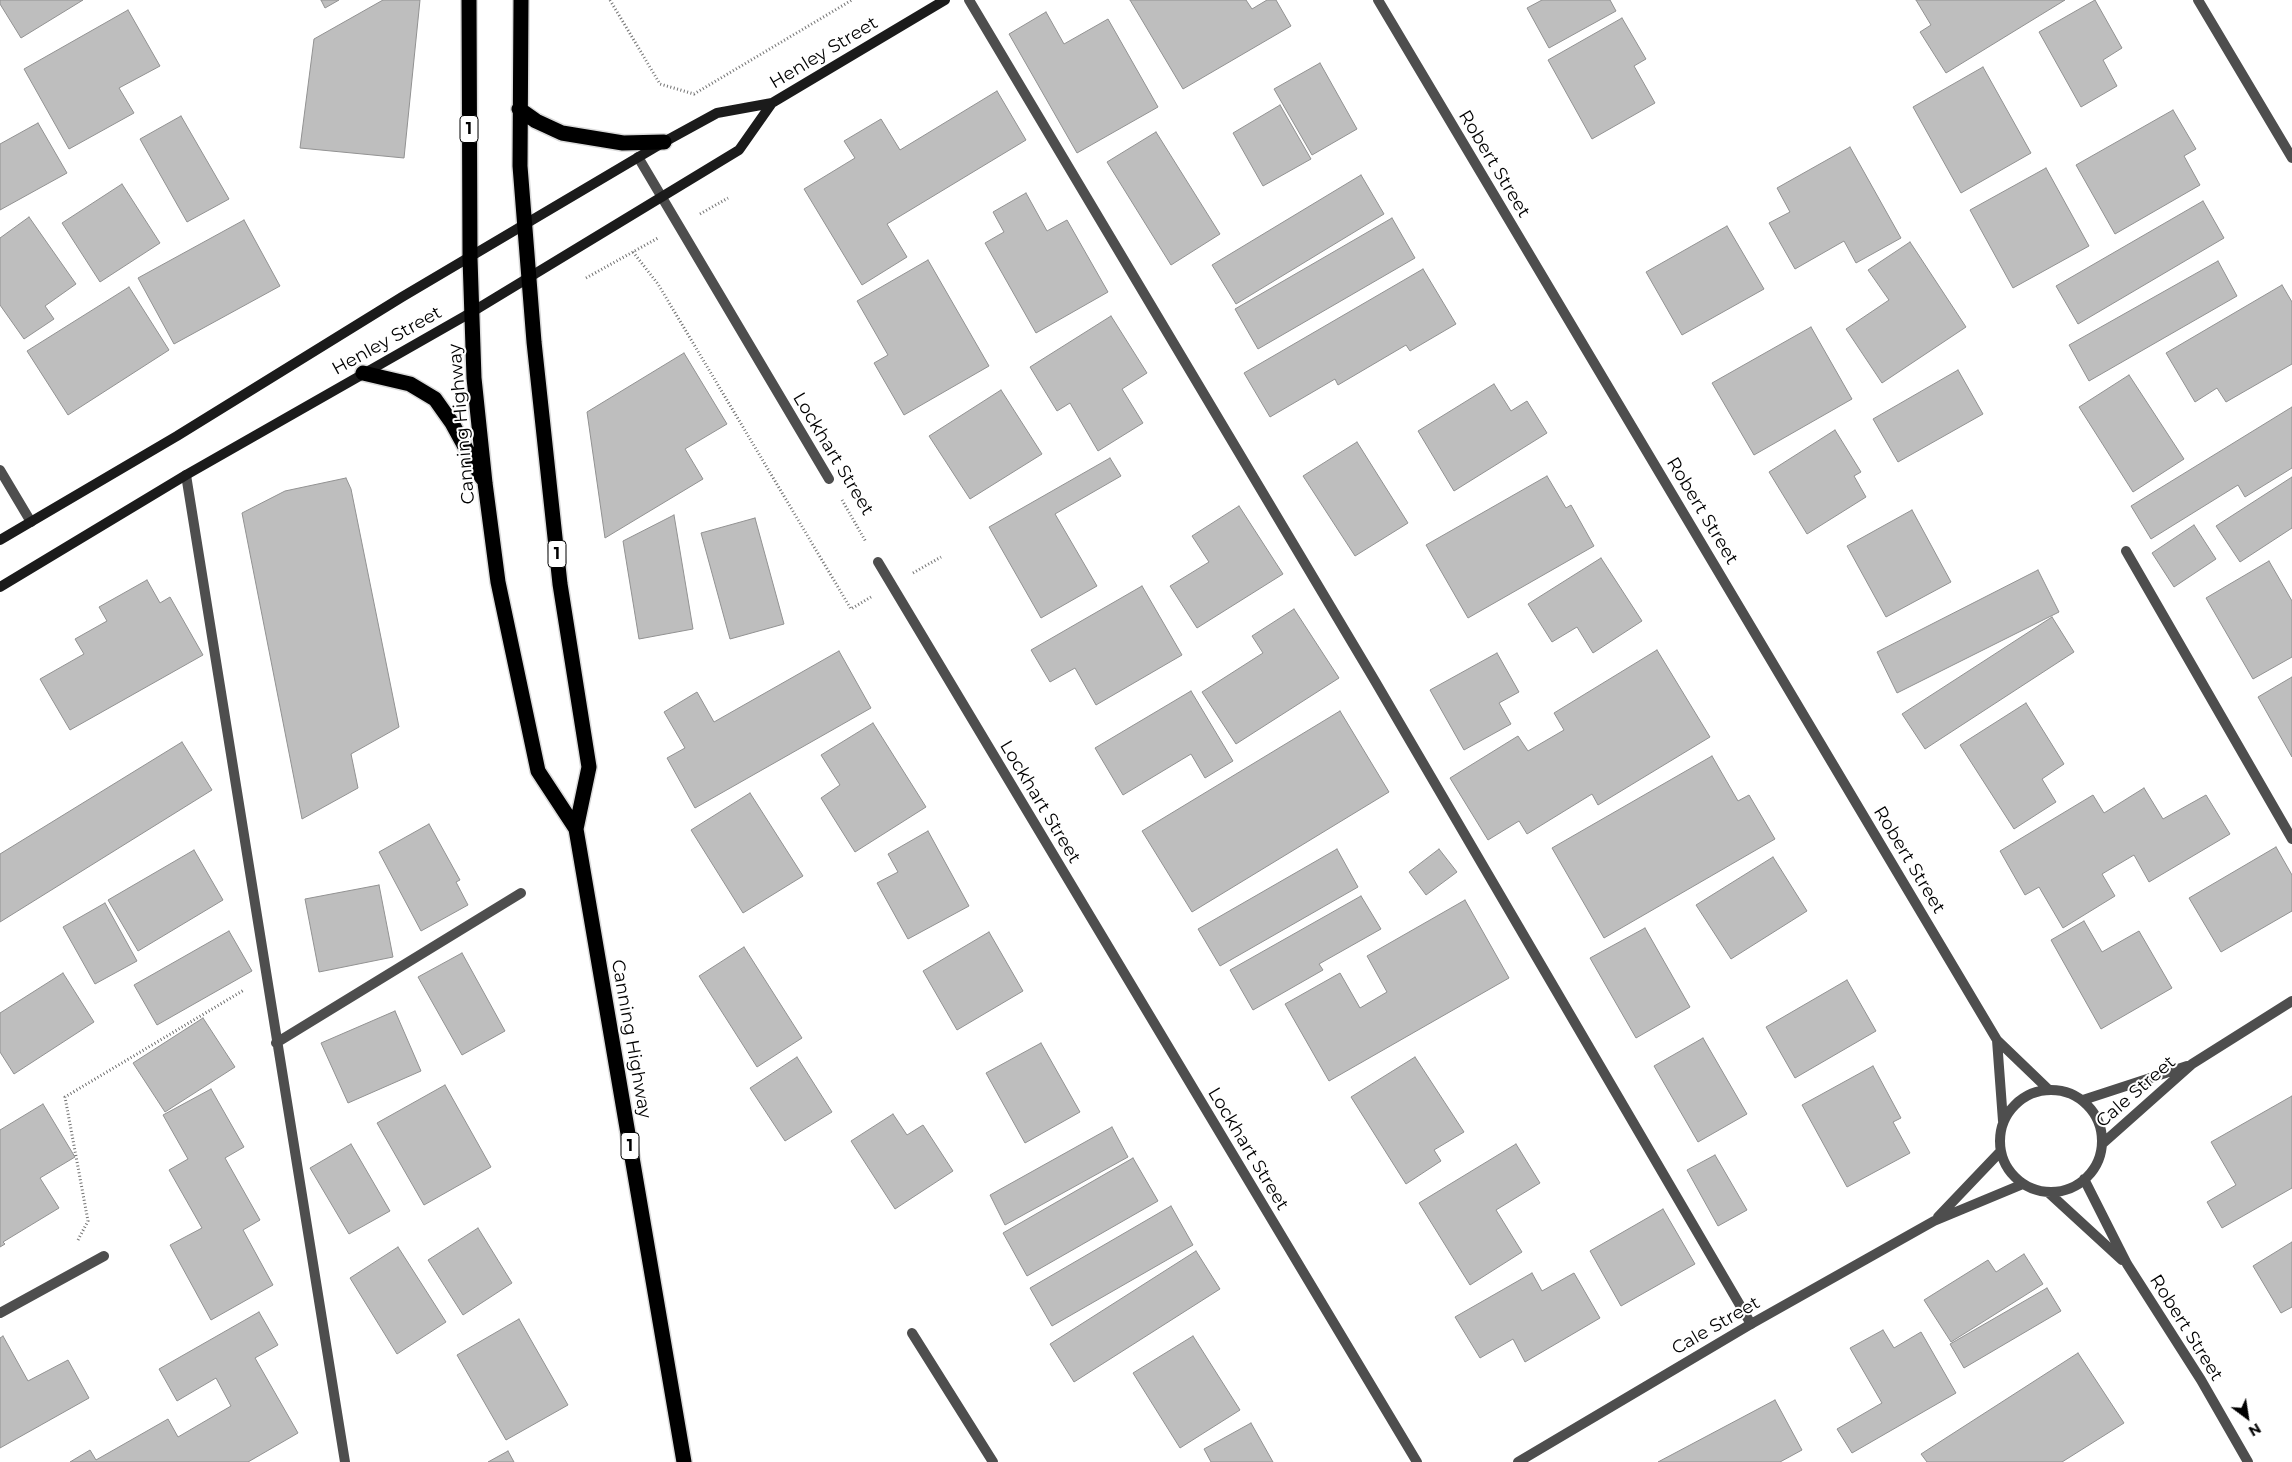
<!DOCTYPE html>
<style>
body{margin:0}
#map{position:relative;width:2292px;height:1462px;overflow:hidden;background:#fff;font-family:Montserrat,sans-serif}
canvas{display:block}
.north{position:absolute;left:2222px;top:1392px;width:50px;height:50px;-webkit-text-stroke:4px #fff;paint-order:stroke;rotate:149deg;font-size:14px;font-weight:700;line-height:20px;text-align:center;color:#000}
.north::after{content:'';display:block;margin:auto;width:18px;height:22px;background:#000;clip-path:polygon(50% 0,100% 100%,50% 72%,0 100%)}
</style>
<div id="map">
<canvas width="2292" height="1462"></canvas>
<div class="north">N</div>
</div>
<script>
const context = document.querySelector('canvas').getContext('2d');
context.lineJoin = 'round';
function fillPath(path, color) {
  context.fillStyle = color;
  context.fill(path, 'evenodd');
}
function shape(rows) {
  const path = new Path2D();
  for (const r of rows) {
    if (r.length === 3) {
      path.moveTo(r[0] + r[2], r[1]);
      path.arc(r[0], r[1], r[2], 0, 2 * Math.PI);
      continue;
    }
    path.moveTo(r[0], r[1]);
    for (let i = 2; i < r.length; i += 2) path.lineTo(r[i], r[i + 1]);
  }
  return path;
}
function strokePath(path, color, width, dash) {
  context.strokeStyle = color;
  context.lineWidth = width;
  context.lineCap = dash ? 'butt' : 'round';
  context.setLineDash(dash || []);
  context.stroke(path);
}
function write(font, color, halo, rows, align = 'center') {
  context.font = font + ' Montserrat,sans-serif';
  context.lineWidth = 4;
  context.setLineDash([]);
  context.textBaseline = 'middle';
  context.strokeStyle = halo;
  context.fillStyle = color;
  for (const [text, x, y, turn = 0] of rows) {
    context.save();
    context.translate(x, y);
    context.rotate((+turn || 0) * Math.PI / 180);
    context.textAlign = isNaN(turn) ? turn : align;
    if (halo) context.strokeText(text, 0, 0);
    context.fillText(text, 0, 0);
    context.restore();
  }
}
const building = shape([
 [0,0,83,0,21,38,0,4,0,0],
 [321,0,339,0,325,8,321,0],
 [383,0,420,0,404,158,300,148,314,39,383,0],
 [1130,0,1246,0,1252,9,1267,0,1276,0,1291,26,1183,89,1130,0],
 [1542,0,1610,0,1616,11,1549,48,1527,8,1542,0],
 [1916,0,2065,0,1946,73,1920,32,1931,25,1916,0],
 [2095,0,2122,48,2103,60,2117,86,2081,107,2039,32,2095,0],
 [128,10,160,66,119,88,134,113,69,149,24,69,128,10],
 [1046,12,1064,44,1108,19,1158,107,1077,153,1009,34,1046,12],
 [1622,18,1646,59,1634,66,1655,103,1592,139,1548,60,1622,18],
 [1320,63,1357,129,1312,155,1274,89,1320,63],
 [1983,67,2031,153,1961,193,1913,107,1983,67],
 [997,91,1026,140,887,224,907,257,862,285,804,189,855,158,844,141,881,119,900,150,997,91],
 [1280,105,1311,159,1263,186,1233,133,1280,105],
 [2173,110,2196,149,2184,156,2200,185,2115,234,2076,165,2173,110],
 [181,116,229,199,187,222,140,139,181,116],
 [38,123,67,173,0,210,0,144,38,123],
 [1156,132,1220,234,1171,265,1107,162,1156,132],
 [1850,147,1901,238,1856,263,1844,241,1795,269,1769,223,1790,212,1777,188,1850,147],
 [2046,168,2089,246,2013,288,1970,210,2046,168],
 [1361,175,1384,214,1236,304,1212,265,1361,175],
 [122,184,160,243,100,282,62,223,122,184],
 [1026,193,1047,231,1067,220,1108,292,1036,333,985,243,1004,232,993,212,1026,193],
 [2203,201,2224,238,2078,324,2056,286,2203,201],
 [29,217,76,284,45,306,54,319,24,339,0,305,0,238,29,217],
 [1392,218,1415,258,1258,349,1235,309,1392,218],
 [244,220,280,286,174,344,138,278,244,220],
 [1727,226,1764,289,1682,335,1646,272,1727,226],
 [1910,242,1966,327,1882,383,1846,329,1889,300,1868,270,1910,242],
 [928,260,989,366,904,415,874,363,888,355,857,301,928,260],
 [2218,261,2237,296,2089,381,2069,345,2218,261],
 [1423,269,1456,324,1410,351,1406,345,1338,385,1335,379,1270,417,1244,373,1423,269],
 [2282,285,2292,302,2292,364,2226,402,2217,388,2195,402,2166,353,2282,285],
 [129,287,169,350,68,415,27,351,129,287],
 [1111,316,1147,373,1122,389,1143,423,1098,451,1070,403,1057,411,1030,367,1111,316],
 [1811,327,1852,399,1754,455,1712,383,1811,327],
 [684,353,727,424,685,449,703,479,605,538,587,412,684,353],
 [1958,370,1983,414,1898,462,1873,419,1958,370],
 [2129,375,2184,459,2133,492,2079,407,2129,375],
 [1494,384,1511,411,1527,401,1547,433,1454,491,1418,431,1494,384],
 [1001,390,1042,454,970,499,929,436,1001,390],
 [2292,407,2292,468,2245,497,2238,485,2151,539,2131,506,2292,407],
 [1835,430,1861,472,1854,476,1866,497,1807,534,1769,472,1835,430],
 [1357,442,1408,523,1355,556,1303,476,1357,442],
 [1110,458,1121,476,1055,514,1097,586,1041,618,989,527,1110,458],
 [1547,476,1566,508,1571,505,1594,546,1468,618,1426,545,1547,476],
 [2292,477,2292,528,2240,562,2216,526,2292,477],
 [346,478,351,489,399,727,351,754,358,788,302,819,242,513,285,491,346,478],
 [1239,506,1283,574,1197,628,1170,586,1209,562,1192,536,1239,506],
 [1912,510,1951,582,1886,617,1847,546,1912,510],
 [674,515,693,629,639,639,623,541,674,515],
 [755,518,784,624,730,639,701,533,755,518],
 [2194,525,2216,559,2174,587,2152,553,2194,525],
 [1601,558,1642,621,1593,653,1577,627,1552,642,1528,604,1601,558],
 [2269,561,2292,601,2292,657,2253,679,2206,598,2269,561],
 [2038,570,2059,612,1897,693,1877,652,2038,570],
 [147,580,160,603,170,597,203,655,70,730,40,679,84,654,75,639,107,621,99,607,147,580],
 [1142,586,1182,655,1096,705,1075,668,1050,682,1031,650,1142,586],
 [1294,609,1339,678,1236,744,1202,692,1263,653,1252,636,1294,609],
 [2052,617,2074,652,1925,749,1902,714,2052,617],
 [1657,650,1710,737,1598,805,1592,794,1527,834,1519,821,1488,840,1450,778,1518,736,1528,751,1564,730,1554,713,1657,650],
 [839,651,871,708,695,808,667,758,685,748,664,712,697,692,714,722,839,651],
 [1497,653,1519,692,1499,703,1511,724,1464,750,1430,690,1497,653],
 [2292,677,2292,757,2258,697,2292,677],
 [1191,691,1233,761,1205,778,1191,754,1123,795,1095,748,1191,691],
 [2026,703,2064,764,2042,779,2056,802,2014,829,1960,745,2026,703],
 [1340,711,1389,792,1192,912,1142,831,1340,711],
 [873,723,926,807,855,852,821,798,840,785,821,755,873,723],
 [182,742,212,790,0,922,0,854,182,742],
 [1712,756,1738,801,1749,795,1775,839,1604,938,1552,848,1712,756],
 [2144,788,2163,819,2206,795,2230,834,2149,882,2134,855,2102,874,2115,896,2063,928,2039,887,2025,895,2000,851,2093,795,2104,813,2144,788],
 [750,793,803,876,743,913,691,830,750,793],
 [429,824,460,880,456,882,468,905,421,931,379,852,429,824],
 [928,831,969,906,908,939,877,883,898,872,888,854,928,831],
 [2276,847,2292,875,2292,911,2221,952,2189,898,2276,847],
 [1337,849,1358,887,1220,966,1198,929,1337,849],
 [1439,849,1457,872,1426,895,1409,872,1439,849],
 [194,850,223,900,138,951,108,900,194,850],
 [1773,857,1807,911,1731,959,1696,905,1773,857],
 [379,885,393,957,319,972,305,899,379,885],
 [1361,896,1381,929,1319,964,1323,970,1253,1010,1230,970,1361,896],
 [1465,900,1509,978,1329,1081,1285,1004,1340,973,1360,1008,1387,992,1367,956,1465,900],
 [105,903,137,961,95,984,63,927,105,903],
 [2084,921,2102,952,2139,931,2172,988,2101,1029,2051,940,2084,921],
 [1645,928,1690,1007,1636,1038,1590,958,1645,928],
 [229,931,252,971,157,1025,134,985,229,931],
 [989,932,1023,991,957,1030,923,971,989,932],
 [744,947,802,1038,757,1067,699,976,744,947],
 [462,953,505,1031,462,1055,418,977,462,953],
 [63,973,94,1022,14,1074,0,1052,0,1013,63,973],
 [1847,980,1876,1031,1795,1078,1766,1027,1847,980],
 [395,1011,421,1071,348,1103,321,1043,395,1011],
 [203,1018,235,1067,165,1112,133,1063,203,1018],
 [1703,1038,1747,1114,1698,1142,1654,1066,1703,1038],
 [1041,1043,1080,1112,1025,1143,986,1073,1041,1043],
 [797,1057,832,1112,785,1141,750,1088,797,1057],
 [1415,1057,1464,1132,1434,1150,1441,1161,1406,1184,1351,1097,1415,1057],
 [1873,1066,1901,1118,1893,1122,1910,1153,1847,1187,1802,1105,1873,1066],
 [445,1085,491,1167,424,1205,377,1123,445,1085],
 [211,1089,244,1147,225,1158,260,1220,243,1230,273,1285,211,1320,170,1245,202,1228,169,1170,188,1159,163,1115,211,1089],
 [2292,1096,2292,1188,2222,1228,2207,1202,2236,1185,2211,1142,2292,1096],
 [43,1104,75,1157,40,1178,59,1208,3,1242,5,1244,0,1247,0,1130,43,1104],
 [893,1114,907,1135,923,1125,953,1171,895,1209,851,1141,893,1114],
 [1112,1127,1128,1157,1005,1225,990,1195,1112,1127],
 [351,1144,390,1211,349,1234,310,1168,351,1144],
 [1516,1144,1540,1183,1496,1210,1522,1252,1470,1285,1419,1203,1516,1144],
 [1715,1155,1747,1210,1718,1226,1687,1170,1715,1155],
 [1133,1158,1158,1201,1027,1276,1003,1233,1133,1158],
 [1171,1206,1193,1245,1052,1326,1030,1288,1171,1206],
 [1663,1209,1695,1264,1621,1306,1590,1251,1663,1209],
 [478,1228,512,1283,463,1315,428,1260,478,1228],
 [2292,1242,2292,1307,2281,1313,2253,1266,2292,1242],
 [398,1247,446,1322,397,1354,350,1278,398,1247],
 [1196,1251,1220,1289,1074,1382,1050,1344,1196,1251],
 [2024,1254,2043,1284,1951,1342,1924,1300,1988,1260,1996,1272,2024,1254],
 [1532,1273,1542,1291,1574,1273,1600,1318,1525,1362,1513,1339,1480,1358,1455,1317,1532,1273],
 [2047,1288,2061,1311,1964,1368,1950,1344,2047,1288],
 [259,1312,278,1345,255,1358,298,1433,248,1462,70,1462,90,1450,96,1460,168,1419,178,1437,231,1406,216,1378,177,1401,159,1369,259,1312],
 [519,1319,568,1405,506,1440,457,1355,519,1319],
 [1883,1330,1894,1348,1921,1332,1956,1393,1852,1453,1837,1429,1882,1403,1850,1348,1883,1330],
 [3,1336,28,1381,68,1360,89,1398,0,1448,0,1338,3,1336],
 [1193,1336,1240,1410,1180,1448,1133,1373,1193,1336],
 [2078,1353,2124,1423,2062,1462,1927,1462,1921,1454,2078,1353],
 [1775,1400,1802,1450,1780,1462,1658,1462,1775,1400],
 [1251,1423,1273,1462,1211,1462,1204,1449,1251,1423],
 [508,1451,514,1462,488,1462,508,1451]
]);
fillPath(building, '#bebebe');
strokePath(building, '#929292', 1);
const highway = shape([
 [469,0,470,258,474,378,485,483,498,582,538,771,576,829],
 [521,0,520,166,534,342,560,584,589,767,576,829,684,1462],
 [519,109,536,121,562,133,623,143,664,142],
 [363,373,410,384,435,399,452,423,482,478]
]);
strokePath(highway, '#dbdbdb', 18);
strokePath(shape([
 [610,0,660,84,694,94,852,0],
 [700,214,728,198],
 [633,252,658,284,851,609,871,597],
 [586,278,658,238],
 [842,500,866,542],
 [913,573,941,557],
 [78,1240,88,1221,65,1097,244,990]
]), '#707070', 3, [1, 2.5]);
strokePath(shape([
 [969,0,1375,681,1751,1324],
 [186,475,345,1462],
 [2126,551,2292,839],
 [276,1043,521,893],
 [912,1333,993,1462]
]), '#4e4e4e', 10);
strokePath(shape([
 [1378,0,1997,1040,2048,1089],
 [2198,0,2292,158],
 [638,157,829,479],
 [0,470,31,522],
 [878,562,1417,1462],
 [1997,1040,2003,1121],
 [2051,1141,51],
 [2083,1100,2187,1066],
 [2102,1144,2192,1064,2292,1001],
 [2084,1179,2127,1264,2201,1380,2248,1462],
 [2049,1193,2122,1260],
 [1938,1217,2000,1152],
 [0,1313,104,1256],
 [1518,1462,1751,1324,1934,1221,2023,1184]
]), '#4e4e4e', 10);
strokePath(shape([
 [0,540,177,436,402,297,664,142,717,113,772,103,945,0],
 [0,587,186,475,472,312,739,150,772,103]
]), '#1b1b1b', 10);
strokePath(highway, '#000', 15);
for (const [x, y, w] of [
 [469,129,18],
 [557,554,18],
 [630,1146,18]
]) {
  const box = new Path2D();
  box.roundRect(x - w / 2, y - 13.5, w, 27, 4);
  context.fillStyle = '#fff';
  context.fill(box);
  strokePath(box, '#000', 1);
}
write('bold 16px', '#000', null, [
 ["1",469,129],
 ["1",557,554],
 ["1",630,1146]
]);
write('18px', '#000', '#fff', [
 ["Henley Street",824,53,-31],
 ["Robert Street",1494,164,59],
 ["Henley Street",387,341,-29],
 ["Canning Highway",462,424,-95],
 ["Lockhart Street",833,454,59],
 ["Robert Street",1702,511,59],
 ["Lockhart Street",1040,802,59],
 ["Robert Street",1909,860,59],
 ["Canning Highway",631,1039,80],
 ["Cale Street",2136,1092,-41],
 ["Lockhart Street",1248,1149,59],
 ["Cale Street",1716,1326,-30],
 ["Robert Street",2186,1328,58]
]);
</script>
